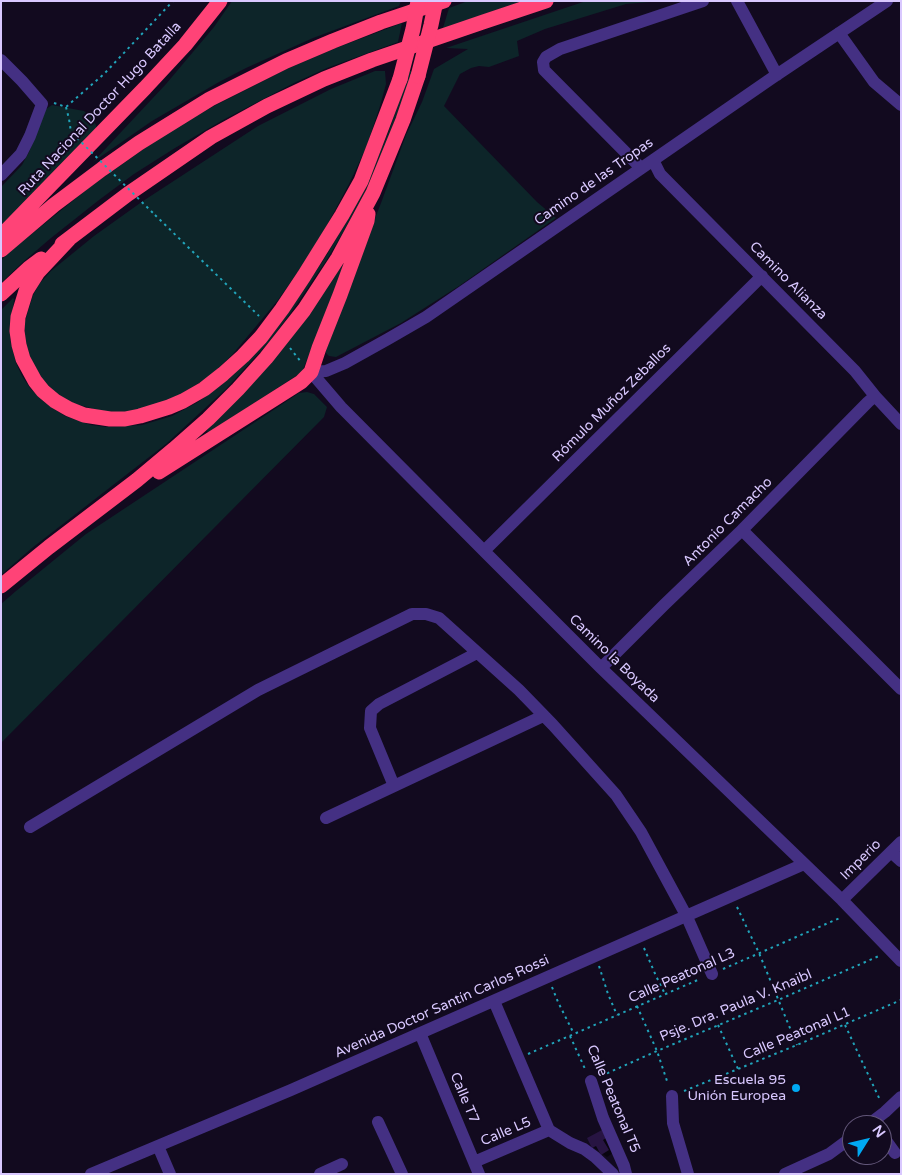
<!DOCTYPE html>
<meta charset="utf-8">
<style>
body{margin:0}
#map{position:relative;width:902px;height:1175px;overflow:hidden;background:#120a1f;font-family:"Varela Round",sans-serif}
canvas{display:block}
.frame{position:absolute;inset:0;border:2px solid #d9c8ff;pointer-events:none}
.north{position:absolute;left:842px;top:1115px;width:50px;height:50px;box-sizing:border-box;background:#120a1f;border:1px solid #625679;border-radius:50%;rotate:54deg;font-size:14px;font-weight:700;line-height:20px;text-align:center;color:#d9c8ff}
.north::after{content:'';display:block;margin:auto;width:18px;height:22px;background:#00a9f3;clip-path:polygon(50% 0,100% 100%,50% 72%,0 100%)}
</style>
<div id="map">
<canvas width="902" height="1175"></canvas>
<div class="frame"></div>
<div class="north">N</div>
</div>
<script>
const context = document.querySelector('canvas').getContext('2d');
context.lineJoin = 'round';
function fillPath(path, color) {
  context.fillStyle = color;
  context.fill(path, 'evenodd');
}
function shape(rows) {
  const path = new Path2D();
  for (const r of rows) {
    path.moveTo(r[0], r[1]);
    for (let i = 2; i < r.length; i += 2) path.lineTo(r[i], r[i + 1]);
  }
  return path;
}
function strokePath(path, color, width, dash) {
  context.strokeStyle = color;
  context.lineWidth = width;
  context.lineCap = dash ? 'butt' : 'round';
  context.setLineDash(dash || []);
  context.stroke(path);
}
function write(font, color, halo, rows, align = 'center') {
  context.font = font + ' "Varela Round",sans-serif';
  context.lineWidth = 4;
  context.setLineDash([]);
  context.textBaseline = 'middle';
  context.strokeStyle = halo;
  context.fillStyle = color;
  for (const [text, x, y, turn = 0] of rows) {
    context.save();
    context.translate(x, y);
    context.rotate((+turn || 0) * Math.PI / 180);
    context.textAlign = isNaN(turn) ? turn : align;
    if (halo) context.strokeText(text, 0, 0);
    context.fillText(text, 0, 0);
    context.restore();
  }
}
fillPath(shape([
 [232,1,401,1,399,6,313,38,246,68,219,82,152,121,93,162,166,84,214,27],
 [468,1,523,1,443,28,449,8],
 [586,1,663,1,626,4,545,29,517,41,519,56,489,67,479,66,471,68,460,74,444,106,537,202,556,218,459,286,401,323,336,357,329,356,326,353,325,348,326,343,381,203,406,135,422,102,434,69,468,49,446,48],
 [402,23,398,42,327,68,294,83,223,120,175,148,134,174,99,200,51,238,23,262,1,283,1,260,13,249,90,187,165,134,214,106,289,68,336,48],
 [375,71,385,71,386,84,380,106,366,148,349,184,325,229,304,263,278,300,232,355,209,377,179,395,151,407,125,412,110,412,98,410,72,403,59,395,43,381,27,352,25,343,25,321,33,295,40,283,51,271,94,236,143,201,258,126,331,89],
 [409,71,412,71,406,91,380,160,364,194,345,229,326,261,290,314,269,342,226,389,166,444,32,548,1,575,1,310,13,298,14,299,10,339,16,363,22,376,30,388,43,401,54,409,65,416,91,425,106,427,142,425,172,416,198,402,221,385,308,283,326,256,346,222,375,164,390,128],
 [52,105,84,111,92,118,96,125,96,133,1,227,1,187,22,165,29,152,46,109],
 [343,265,344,268,302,372,208,433,207,430],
 [307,392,314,394,327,407,324,417,1,743,1,604,16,591,86,534,299,393]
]), '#0d2529');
fillPath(shape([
 [602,1131,613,1153,607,1157,593,1147]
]), '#0007');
fillPath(shape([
 [602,1130,606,1138,603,1140,609,1150,601,1155,596,1146,592,1148,587,1138]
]), '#271442');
strokePath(shape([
 [54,103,66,107,104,74,173,1],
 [66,107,69,119,71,132,77,138],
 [155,215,259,316],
 [290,348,301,362],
 [737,907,759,953,797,1045],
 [644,948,656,976,665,994],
 [599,966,608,994,617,1015],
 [723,969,842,917],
 [552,987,558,1002,574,1034],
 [637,1006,657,1051,668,1084],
 [718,1025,738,1069],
 [845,1025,880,1100],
 [570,1036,586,1071],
 [528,1054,700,979],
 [601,1076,657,1051,778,1000,879,956],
 [684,1091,797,1045,901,1000]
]), '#21a4ba', 2, [2.5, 4]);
strokePath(shape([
 [737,1,777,75],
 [839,33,874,82,901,105],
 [1,60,22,81,42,104,30,136,21,154,1,175],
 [653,160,660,174,855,371,875,396,901,424],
 [641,168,544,70,543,62,546,57,560,49,703,1],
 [311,372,341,407,484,551,601,668,842,900,901,961],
 [311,372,326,371,345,363,388,339,426,317,772,78,887,1],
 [742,530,901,689],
 [484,551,762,276],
 [601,668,664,605,742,530,868,402,875,396],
 [394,786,370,728,371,711,379,704,477,653],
 [326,818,543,716],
 [30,827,258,690,412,614,426,614,439,618,519,690,553,725,616,795,641,832,687,917,712,974],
 [891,852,901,861],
 [842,900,901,842],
 [494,1001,549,1130,570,1143,584,1149,595,1157,613,1174],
 [420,1033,479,1174],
 [591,1081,603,1118,624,1166,626,1174],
 [672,1096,673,1123,688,1174],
 [378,1122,402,1174],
 [868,1125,885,1112,901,1097],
 [882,1135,895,1153],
 [158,1146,170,1174],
 [474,1162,549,1130],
 [91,1174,291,1090,804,864],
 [320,1174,342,1164],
 [785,1174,829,1154,852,1137]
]), '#443083', 12);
strokePath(shape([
 [1,236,145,88,185,45,220,1],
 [69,239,38,272,26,291,18,317,17,331,19,345,23,359,35,381,43,391,55,401,69,409,84,415,110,419,125,419,140,416,169,407,183,401,204,389,223,374,243,356,261,337,282,309,304,276,342,215,361,181,400,79],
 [62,244,128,194,211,137,267,106,324,79,372,60,483,22,546,1],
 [1,250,54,205,102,169,139,143,210,99,286,61,333,41,381,22,444,1],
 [1,294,29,268,41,259],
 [159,472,301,382,311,372,319,348,340,295,367,221,368,214],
 [1,586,49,547,137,480,174,449,208,419,238,389,266,358,304,310,338,258,373,193,403,120,418,76]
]), '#ff4377', 15);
strokePath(shape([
 [77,138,155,215]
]), '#21a4ba', 2, [2.5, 4]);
strokePath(shape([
 [418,76,431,25,436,1],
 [400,79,413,29,418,1]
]), '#ff4377', 15);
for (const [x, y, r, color] of [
 [796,1088,5,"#00a9f3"]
]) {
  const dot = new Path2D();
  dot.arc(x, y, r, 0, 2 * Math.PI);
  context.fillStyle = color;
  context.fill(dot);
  strokePath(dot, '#120a1f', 2);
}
write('14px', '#d9c8ff', '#120a1f', [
 ["Ruta Nacional Doctor Hugo Batalla",100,109,-47],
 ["Camino de las Tropas",594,182,-35],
 ["Camino Alianza",788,281,45],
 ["Rómulo Muñoz Zeballos",612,403,-45],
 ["Antonio Camacho",728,522,-45],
 ["Camino la Boyada",614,659,44],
 ["Imperio",861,860,-45],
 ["Calle Peatonal L3",682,976,-24],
 ["Psje. Dra. Paula V. Knaibl",736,1006,-23],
 ["Avenida Doctor Santín Carlos Rossi",442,1007,-24],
 ["Calle Peatonal L1",797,1034,-23],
 ["Calle T7",464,1098,67],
 ["Calle Peatonal T5",613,1099,67],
 ["Calle L5",506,1132,-23]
]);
write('14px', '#d9c8ff', '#120a1f', [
 ["Escuela 95",786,1080],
 ["Unión Europea",786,1096]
], 'right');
</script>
